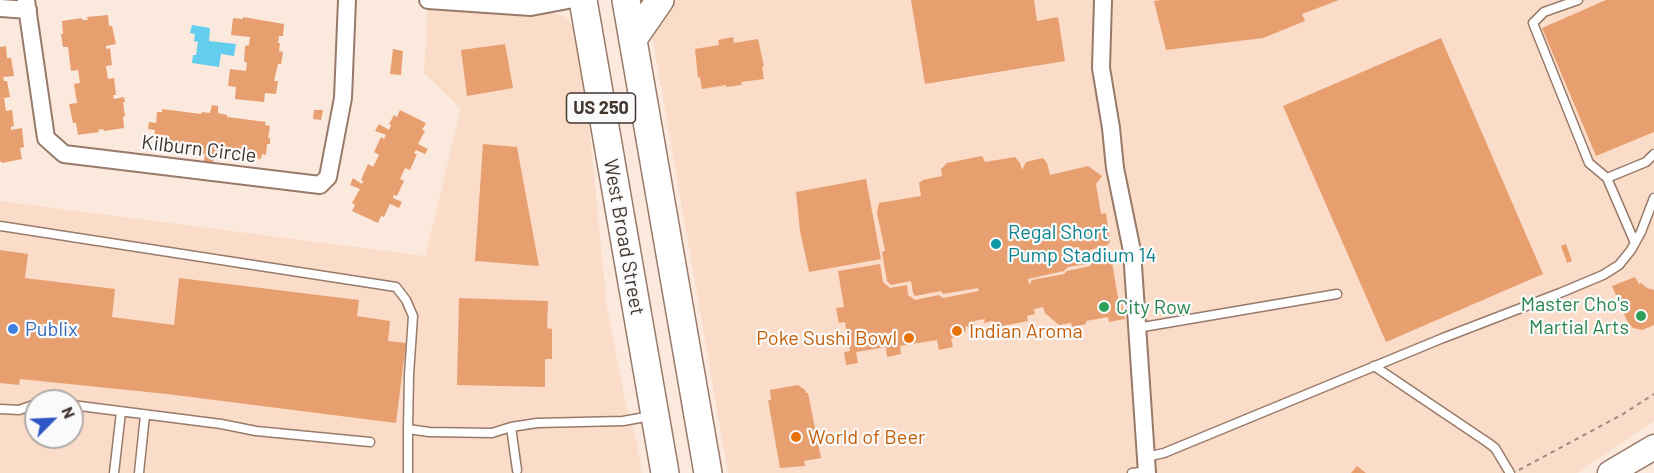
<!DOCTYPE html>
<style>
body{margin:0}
#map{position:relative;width:1654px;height:473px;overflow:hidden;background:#fce9dd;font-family:Barlow,sans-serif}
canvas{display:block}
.north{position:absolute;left:24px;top:389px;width:60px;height:60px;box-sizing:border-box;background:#fafafa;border:2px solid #b0aba8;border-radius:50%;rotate:66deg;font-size:16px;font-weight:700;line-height:24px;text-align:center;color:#42352e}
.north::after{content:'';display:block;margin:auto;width:21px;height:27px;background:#3057c6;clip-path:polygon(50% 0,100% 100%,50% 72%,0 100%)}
</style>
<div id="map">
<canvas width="1654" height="473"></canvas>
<div class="north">N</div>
</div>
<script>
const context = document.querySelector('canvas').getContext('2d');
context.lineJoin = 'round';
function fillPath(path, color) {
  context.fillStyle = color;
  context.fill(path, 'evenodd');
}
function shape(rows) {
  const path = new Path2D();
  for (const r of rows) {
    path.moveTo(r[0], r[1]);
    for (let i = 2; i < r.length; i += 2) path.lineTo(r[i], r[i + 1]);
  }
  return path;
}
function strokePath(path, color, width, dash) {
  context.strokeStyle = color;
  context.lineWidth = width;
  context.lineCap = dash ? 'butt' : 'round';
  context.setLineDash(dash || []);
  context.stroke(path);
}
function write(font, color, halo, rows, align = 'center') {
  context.font = font + ' Barlow,sans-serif';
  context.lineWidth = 4.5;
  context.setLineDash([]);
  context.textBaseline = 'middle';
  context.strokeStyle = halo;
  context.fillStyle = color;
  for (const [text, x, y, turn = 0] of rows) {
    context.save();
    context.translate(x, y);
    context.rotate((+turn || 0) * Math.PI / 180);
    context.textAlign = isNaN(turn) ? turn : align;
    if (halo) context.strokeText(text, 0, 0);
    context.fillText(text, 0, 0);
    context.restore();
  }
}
fillPath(shape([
 [646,0,1654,0,1654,421,1577,473,728,473],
 [428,7,552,13,563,16,569,21,575,32,588,115,607,308,626,405,636,438,642,473,0,473,0,201,425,256,461,109,424,73],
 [36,401,72,401,72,437,36,437]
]), '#fbdcc9');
fillPath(shape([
 [192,25,210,28,209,41,236,44,234,56,221,54,219,67,192,63,193,55,196,55,198,42,194,41,195,34,190,33]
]), '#62cdec');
fillPath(shape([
 [911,0,1034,0,1037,21,1058,17,1065,61,925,84],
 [1162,0,1339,0,1302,14,1305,21,1263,38,1166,50,1154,1],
 [1606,0,1654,0,1654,132,1596,156,1542,28],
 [108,15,109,26,112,26,116,44,106,46,106,49,110,48,112,65,106,66,108,79,114,78,116,95,113,95,114,99,124,97,125,102,123,102,125,116,123,117,124,128,104,131,103,129,98,130,99,132,78,135,76,123,73,123,69,104,77,103,74,84,80,83,78,70,71,71,68,47,63,47,61,34,63,34,62,21,82,18,82,20,88,20,87,17],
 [243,17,284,24,283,36,279,36,278,43,280,43,279,51,283,52,281,64,278,64,274,81,278,81,276,94,265,93,264,102,235,99,236,87,228,86,230,69,246,71,247,63,244,61,245,46,249,45,250,37,231,35,233,18,243,19],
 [733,37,734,43,758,39,764,66,762,67,764,79,741,82,742,85,726,87,726,85,702,89,700,77,698,78,695,49,719,45,718,40],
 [1441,38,1543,274,1386,342,1283,106],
 [505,44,513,88,467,96,461,50],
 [6,46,7,58,11,58,14,76,3,77,4,81,7,81,10,97,4,98,6,111,12,110,14,126,11,127,11,130,22,128,24,147,20,148,22,159,2,163,0,161,0,47],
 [393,49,403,51,401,75,390,74],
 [212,105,218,106,218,113,227,115,227,117,266,122,265,125,270,126,268,138,270,138,270,144,267,144,266,155,262,154,261,159,222,153,222,156,214,155,213,163,204,162,205,154,196,153,196,150,158,144,158,142,154,141,155,130,148,129,149,122,156,123,157,112,162,112,162,109,201,114,202,112,210,113],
 [314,110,323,110,321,120,313,119],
 [400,110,426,123,422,130,425,131,418,144,428,149,425,154,416,150,414,153,417,154,410,170,405,168,400,179,404,181,397,196,394,195,393,198,402,202,399,208,390,204,384,217,381,216,378,223,352,211,355,205,352,203,360,189,350,185,353,178,362,184,363,181,361,180,368,164,373,167,379,155,374,152,381,137,384,139,386,135,375,131,379,124,389,130,391,125,389,124,394,115,397,117],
 [483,144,517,147,539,266,475,261],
 [982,156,985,162,1015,157,1020,163,1022,170,1026,162,1043,158,1047,163,1050,175,1088,166,1102,176,1096,184,1101,214,1106,213,1110,242,1106,246,1090,250,1092,259,1086,264,1068,267,1064,271,1028,279,1029,285,1032,280,1064,274,1067,271,1090,266,1094,259,1111,256,1119,304,1122,304,1125,319,1109,322,1108,317,1086,321,1086,324,1072,327,1071,323,1059,325,1045,313,1043,307,1034,309,1035,314,1027,316,1028,321,993,328,992,321,984,323,985,319,974,321,975,325,965,327,966,330,960,337,951,338,953,347,939,350,937,340,900,346,901,354,887,357,886,347,856,352,858,363,846,365,844,352,850,351,845,322,839,323,836,308,844,307,838,271,880,264,883,282,890,288,907,285,908,295,915,300,939,295,943,298,979,291,978,288,943,294,941,291,915,296,913,293,911,281,891,285,887,281,882,252,885,251,877,213,879,203,921,196,919,183,923,180,942,176,941,169,947,163],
 [866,179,881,259,809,272,800,231,796,192],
 [1566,244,1572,261,1567,263,1561,246],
 [0,250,28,254,25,278,115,289,112,317,174,325,179,278,359,300,357,316,390,321,388,341,406,343,396,423,167,394,20,379,19,385,0,383],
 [1635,277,1639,284,1641,283,1647,288,1654,290,1654,325,1642,330,1633,328,1628,323,1612,286],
 [459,298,548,301,547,328,552,329,552,359,545,359,545,387,457,385],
 [798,385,805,390,806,393,808,393,821,458,804,461,805,466,780,468,768,400,771,400,770,390],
 [1357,466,1366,473,1351,473]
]), '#e89f70');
const service = shape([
 [1578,0,1544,12,1533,23,1589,163,1607,178],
 [0,226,396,287,406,300,413,316,409,375,408,429],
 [1635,243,1607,178,1646,162,1654,154],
 [1137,328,1337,294],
 [1374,366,1487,442,1495,448,1510,473],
 [45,401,47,401],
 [72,405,221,424,256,431,370,442],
 [0,409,19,410,36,404],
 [511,427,517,470],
 [1146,457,1164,453,1443,338,1560,293,1603,275,1619,265,1631,250,1641,232,1654,198],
 [114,473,121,412],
 [139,473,145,415],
 [408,473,408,429,429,432,492,433,511,427,537,423,623,421,651,416],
 [1132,473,1147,471]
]);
const minor = shape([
 [26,0,46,138,64,154,320,185,328,177,343,98,347,0],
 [428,0,531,7,568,0],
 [1103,0,1101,68,1111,128,1115,168,1132,251,1147,473],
 [0,8,28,10]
]);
const secondary = shape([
 [1610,473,1654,447]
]);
const primary = shape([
 [583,0,665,473],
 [626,0,708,473],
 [633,39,660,0]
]);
strokePath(service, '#977a69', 11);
strokePath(minor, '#977a69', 20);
strokePath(secondary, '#977a69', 27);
strokePath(primary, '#977a69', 30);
strokePath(shape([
 [1519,470,1623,414,1654,394]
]), '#9b8b82', 2, [4.5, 4.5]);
strokePath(service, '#fff', 8);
strokePath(minor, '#fff', 16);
strokePath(secondary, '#fff', 24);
strokePath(primary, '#fff', 27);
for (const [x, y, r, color] of [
 [996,244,6,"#0f9aa8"],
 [1104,307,6,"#2e9e5b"],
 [1641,316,6,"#2e9e5b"],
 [13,329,6,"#3f7fe0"],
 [957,331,6,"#e8710a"],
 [909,338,6,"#e8710a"],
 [796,437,6,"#e8710a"]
]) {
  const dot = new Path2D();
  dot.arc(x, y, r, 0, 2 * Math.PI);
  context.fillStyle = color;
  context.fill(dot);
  strokePath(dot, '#fafafa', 2);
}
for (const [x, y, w] of [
 [601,108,69]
]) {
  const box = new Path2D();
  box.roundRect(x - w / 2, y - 15, w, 30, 4.5);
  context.fillStyle = '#fafafa';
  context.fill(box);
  strokePath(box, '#42352e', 1.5);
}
write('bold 18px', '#42352e', null, [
 ["US 250",601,108]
]);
write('20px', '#42352e', '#fafafa', [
 ["Kilburn Circle",199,149,7],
 ["West Broad Street",624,237,80]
]);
write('20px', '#0d838f', '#fafafa', [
 ["Regal Short",1008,232],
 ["Pump Stadium 14",1008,255]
], 'left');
write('20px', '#27864d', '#fafafa', [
 ["Master Cho's",1629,304],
 ["Martial Arts",1629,327],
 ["City Row",1116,307,"left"]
], 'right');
write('20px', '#366cbe', '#fafafa', [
 ["Publix",25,329]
], 'left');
write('20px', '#c56008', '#fafafa', [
 ["Indian Aroma",969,331],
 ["Poke Sushi Bowl",897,338,"right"],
 ["World of Beer",808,437]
], 'left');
</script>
